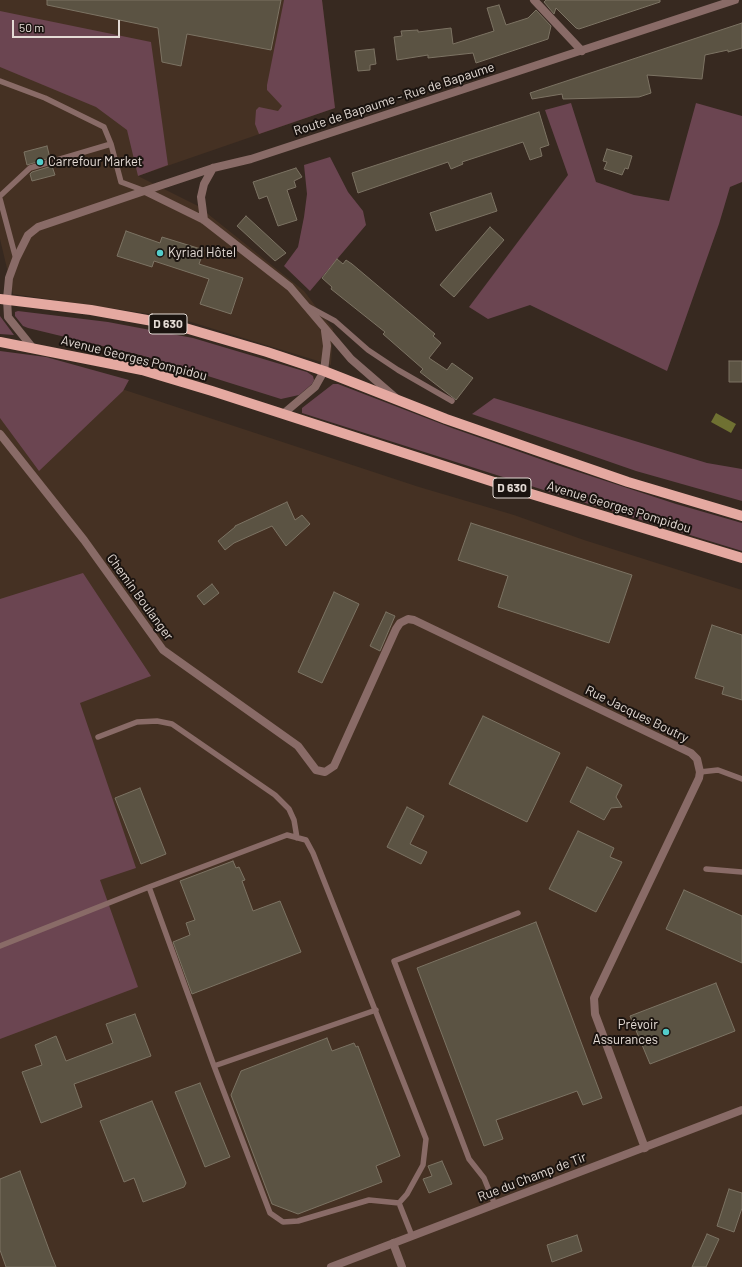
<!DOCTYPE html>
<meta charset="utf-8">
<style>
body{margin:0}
#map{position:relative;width:742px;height:1267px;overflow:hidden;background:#372920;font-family:Barlow,sans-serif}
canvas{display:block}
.scale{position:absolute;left:12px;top:20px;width:108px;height:18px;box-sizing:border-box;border:2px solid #e4dbd5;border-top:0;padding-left:5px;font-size:12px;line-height:14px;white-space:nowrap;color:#e4dbd5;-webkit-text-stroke:3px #1a130f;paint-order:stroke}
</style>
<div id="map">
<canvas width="742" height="1267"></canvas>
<div class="scale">50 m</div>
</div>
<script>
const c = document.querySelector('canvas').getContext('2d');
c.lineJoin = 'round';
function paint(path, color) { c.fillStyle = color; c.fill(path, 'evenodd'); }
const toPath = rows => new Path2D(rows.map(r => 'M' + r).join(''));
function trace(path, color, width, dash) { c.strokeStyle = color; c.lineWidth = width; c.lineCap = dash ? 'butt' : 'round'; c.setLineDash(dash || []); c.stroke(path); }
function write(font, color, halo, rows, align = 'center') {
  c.font = font + ' Barlow,sans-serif'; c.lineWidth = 4; c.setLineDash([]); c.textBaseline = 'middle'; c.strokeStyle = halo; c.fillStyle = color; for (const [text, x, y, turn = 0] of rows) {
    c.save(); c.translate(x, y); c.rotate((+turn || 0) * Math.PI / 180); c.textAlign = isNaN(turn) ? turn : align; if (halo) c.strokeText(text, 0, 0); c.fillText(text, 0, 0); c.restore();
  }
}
const built = toPath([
 [0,0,322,0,335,108,138,176,198,206,304,291,333,329,331,365,178,318,13,294,0,239],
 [0,358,49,365,419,487,514,515,584,540,742,590,742,1267,0,1267]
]);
const green = toPath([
 [284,0,322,0,335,108,259,134,255,124,256,110,259,107,278,111,282,106,267,90,267,85],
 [0,11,151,42,168,165,138,176,127,130,96,107,0,67],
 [571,103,596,182,634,195,669,201,696,103,742,116,742,182,730,187,719,224,667,371,530,305,488,319,469,307,568,175,545,110],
 [330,157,348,192,363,211,366,225,310,291,284,266,298,247,304,217,307,194,304,165],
 [18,311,108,322,193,338,307,372,313,376,314,380,312,384,299,395,281,399,144,356,28,328,23,326,15,316,15,312],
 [0,316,14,335,0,334],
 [0,351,46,357,129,380,123,391,39,471,0,418],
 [333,384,338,384,452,428,557,465,676,504,742,523,742,551,553,493,302,413,302,408],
 [494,398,707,463,742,469,742,501,636,471,472,414],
 [83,573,151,676,80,703,136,868,100,880,138,987,0,1039,0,599]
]);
const water = toPath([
 [716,413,736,424,731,433,711,422]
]);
const building = toPath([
 [47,0,281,0,271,50,187,34,181,66,162,62,158,28,47,5,47,0],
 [546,0,660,0,660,2,579,29,576,28,556,8,554,14,544,2,546,0],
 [499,5,506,25,528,18,536,10,551,26,548,39,476,63,473,53,428,58,428,55,397,60,394,37,402,36,401,31,418,30,418,32,451,28,453,44,494,31,487,8,499,5],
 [742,23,742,48,728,52,728,50,705,55,702,79,647,75,651,93,639,97,563,99,562,94,532,99,530,93,742,23],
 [374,49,376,64,370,65,370,70,358,71,355,51,374,49],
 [539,112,549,145,540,148,542,156,530,160,523,142,462,162,463,164,451,169,448,162,358,193,352,173,539,112],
 [47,146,50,158,27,165,24,152,47,146],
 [607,149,632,156,628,169,625,168,622,175,604,169,607,162,603,161,607,149],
 [52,166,55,175,32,181,30,174,32,172,52,166],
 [296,168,302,177,294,181,296,187,287,190,297,220,278,226,267,196,259,199,253,182,296,168],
 [491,193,497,211,436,231,430,213,491,193],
 [246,216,272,240,286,253,275,261,237,226,246,216],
 [490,227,504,240,454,297,440,285,490,227],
 [126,231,160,243,162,237,204,250,199,264,243,278,231,314,200,304,209,279,154,261,152,267,117,256,126,231],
 [337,259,343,264,346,260,352,264,435,334,433,336,441,343,429,358,447,370,452,363,473,378,456,400,420,372,423,369,383,334,385,332,331,289,332,287,322,278,337,259],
 [729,361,742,361,742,382,729,382,729,361],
 [287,502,295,520,302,515,310,524,286,546,272,526,234,543,225,550,218,541,235,527,235,526,287,502],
 [471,523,632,575,609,643,498,607,508,576,458,560,471,523],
 [212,584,219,593,204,605,197,596,212,584],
 [334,592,359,604,322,683,298,672,334,592],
 [386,612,395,616,380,651,370,646,386,612],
 [712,625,742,635,742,700,722,694,724,687,695,678,712,625],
 [483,716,560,753,527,822,449,784,483,716],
 [587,767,622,785,616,797,622,807,611,808,604,820,570,802,587,767],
 [140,788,166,854,141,864,115,798,140,788],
 [407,807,424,816,410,844,427,852,421,864,387,847,407,807],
 [578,831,614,848,610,857,622,862,596,912,549,889,578,831],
 [233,861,236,868,239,867,245,880,242,881,253,911,280,901,301,952,192,994,173,942,190,935,186,923,195,920,180,881,233,861],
 [684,890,742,916,742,963,666,929,684,890],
 [536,922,602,1098,583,1105,577,1091,496,1120,503,1139,484,1146,417,968,536,922],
 [716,983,735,1031,650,1064,630,1016,716,983],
 [135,1014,151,1056,74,1084,82,1107,41,1123,22,1072,42,1065,35,1045,56,1036,66,1061,113,1043,106,1024,135,1014],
 [327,1038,332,1051,354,1043,356,1047,358,1046,400,1156,376,1166,382,1182,298,1214,272,1204,231,1095,241,1071,327,1038],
 [200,1083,230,1157,205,1167,175,1092,200,1083],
 [152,1101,186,1183,184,1187,143,1202,134,1178,124,1182,100,1121,152,1101],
 [442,1161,452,1184,429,1193,423,1179,432,1176,428,1166,442,1161],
 [20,1171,51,1255,56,1267,6,1267,0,1250,0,1179,20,1171],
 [729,1189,742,1193,742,1208,734,1232,717,1226,729,1189],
 [707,1234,719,1239,706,1267,692,1267,707,1234],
 [577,1235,582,1251,552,1262,547,1245,577,1235]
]);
const lane = toPath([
 [0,81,45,98,104,127,111,144,121,182,145,191],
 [0,196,30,168,111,144],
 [0,199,16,259],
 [309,307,335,321,368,350,398,370,452,401],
 [98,737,137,722,157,721,172,724,275,795,289,809,294,820,297,838],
 [700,772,718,770,742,779],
 [287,835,306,840,313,853,426,1139,423,1165,407,1194,399,1203,369,1200,298,1221,283,1222,270,1213,214,1066,149,887,287,835],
 [706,869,742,872],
 [0,946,149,887],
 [214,1066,376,1010],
 [399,1203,412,1236],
 [495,1205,484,1178,469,1159,394,961,518,913]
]);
const street = toPath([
 [534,0,582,51],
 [145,191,204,220,290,287,351,359,396,398],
 [204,220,201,197,204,184,213,168],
 [32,347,8,317,7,299,9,278,16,259,28,235,38,227,159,186,213,168,251,159,735,0],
 [283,414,315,387,324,371,327,346,325,331],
 [0,434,84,540,163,650,298,746,316,770,325,772,334,766,396,629,400,623,408,619,414,620,691,753,697,759,700,772,699,778,594,998,595,1014,645,1148],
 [393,1243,402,1267],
 [331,1267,742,1110]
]);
const primary = toPath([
 [0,299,91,310,175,325,267,352,324,371,446,419,538,451,628,482,742,516],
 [0,342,142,370,212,391,528,493,742,558]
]);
const markers = [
 [40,162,4,"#53cdcb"],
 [160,253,4,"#53cdcb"],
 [666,1032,4,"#53cdcb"]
];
const shields = [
 [168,324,38],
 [512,488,38]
];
const shieldNames = [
 ["D 630",168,324],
 ["D 630",512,488]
];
const streetNames = [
 ["Route de Bapaume - Rue de Bapaume",394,99,-18],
 ["Avenue Georges Pompidou",134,358,14],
 ["Avenue Georges Pompidou",619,507,17],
 ["Chemin Boulanger",140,597,54],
 ["Rue Jacques Boutry",637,714,26],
 ["Rue du Champ de Tir",532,1177,-21]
];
const poiNames = [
 ["Carrefour Market",48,162],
 ["Kyriad Hôtel",168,253],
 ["Prévoir",658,1025,"right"],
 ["Assurances",658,1040,"right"]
];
paint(built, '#453123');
paint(green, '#6b4551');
paint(water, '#6f7132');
paint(building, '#5b5343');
trace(building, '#7c7363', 1);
trace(lane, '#896b67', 5.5);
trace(street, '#896b67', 8);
trace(primary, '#e5a9a1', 10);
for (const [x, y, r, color] of markers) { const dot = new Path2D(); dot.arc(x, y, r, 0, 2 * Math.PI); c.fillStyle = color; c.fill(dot); trace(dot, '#1a130f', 1.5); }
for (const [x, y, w] of shields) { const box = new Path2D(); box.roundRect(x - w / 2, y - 10, w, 20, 3); c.fillStyle = '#1a130f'; c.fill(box); trace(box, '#e4dbd5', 1); }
write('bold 12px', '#e4dbd5', null, shieldNames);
write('13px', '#e4dbd5', '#1a130f', streetNames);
write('13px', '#e4dbd5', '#1a130f', poiNames, 'left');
</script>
